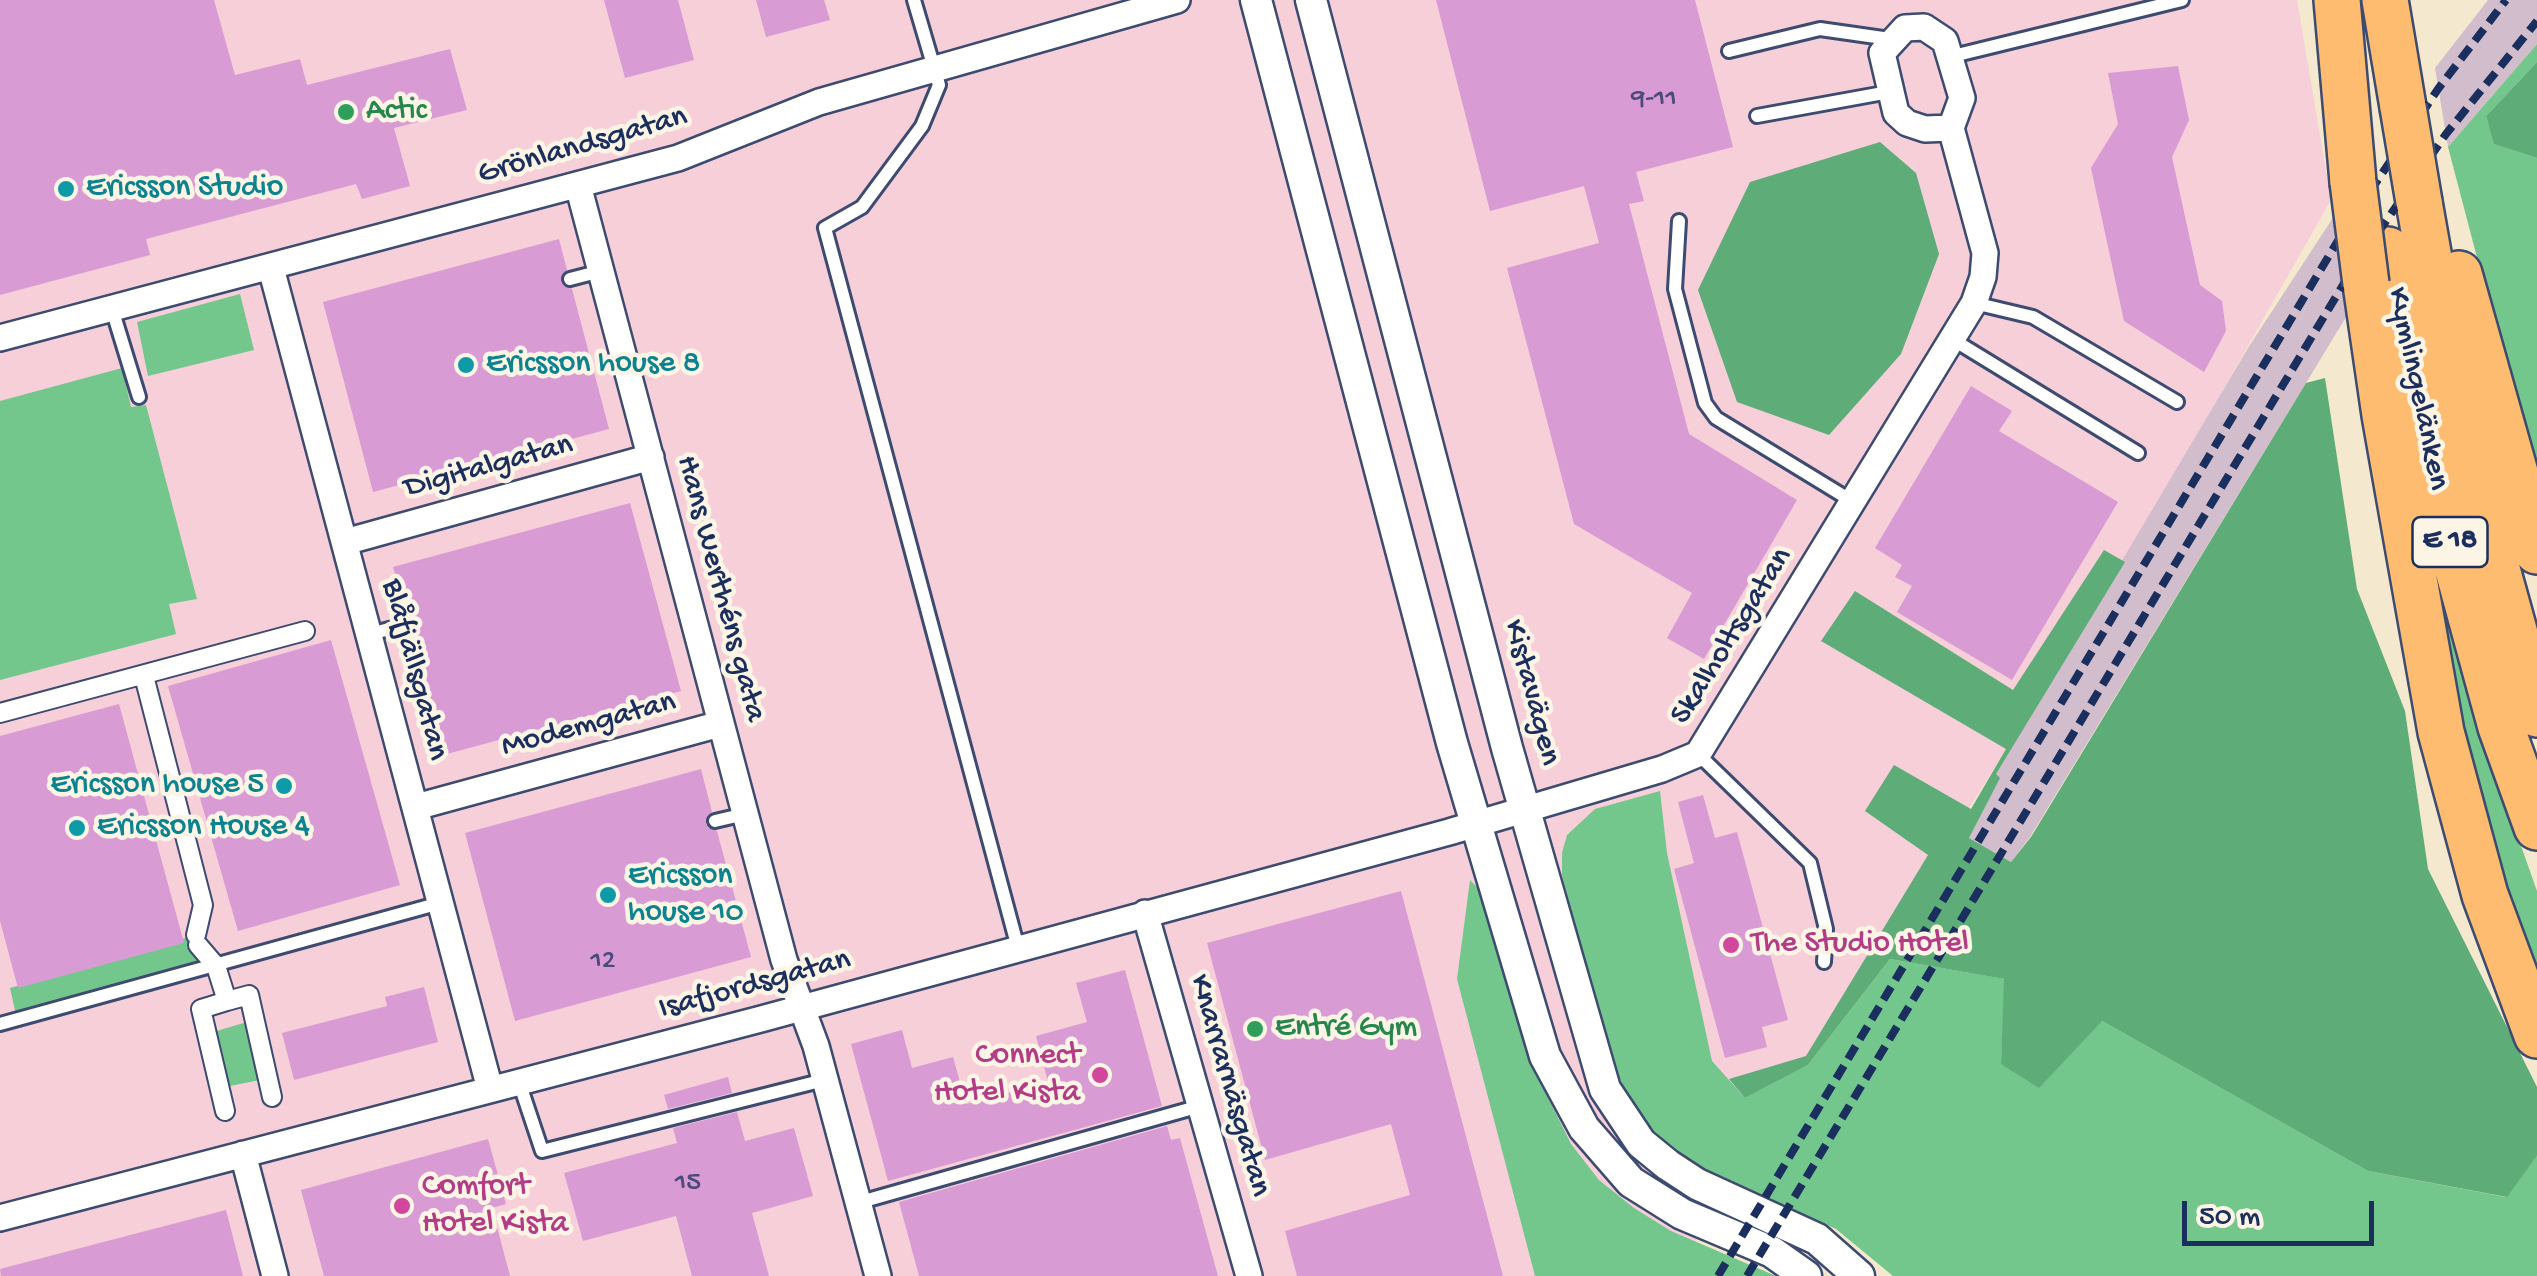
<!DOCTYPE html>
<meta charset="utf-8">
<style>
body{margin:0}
#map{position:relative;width:2537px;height:1276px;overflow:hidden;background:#f4e9ce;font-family:"Gochi Hand",sans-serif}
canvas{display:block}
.scale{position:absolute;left:2182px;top:1201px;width:192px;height:45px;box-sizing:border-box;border:5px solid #1b2f5e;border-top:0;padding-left:12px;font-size:30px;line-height:35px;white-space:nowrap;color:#1b2f5e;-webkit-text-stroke:8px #fcf5e5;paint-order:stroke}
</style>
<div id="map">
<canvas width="2537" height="1276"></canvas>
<div class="scale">50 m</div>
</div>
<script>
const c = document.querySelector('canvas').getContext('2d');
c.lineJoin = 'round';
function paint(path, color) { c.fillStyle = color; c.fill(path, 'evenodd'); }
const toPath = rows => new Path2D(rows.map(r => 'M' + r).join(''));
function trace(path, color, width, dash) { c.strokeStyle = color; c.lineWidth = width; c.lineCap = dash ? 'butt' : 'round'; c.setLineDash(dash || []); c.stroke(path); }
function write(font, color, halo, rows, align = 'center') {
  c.font = font + ' "Gochi Hand",sans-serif'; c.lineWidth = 9; c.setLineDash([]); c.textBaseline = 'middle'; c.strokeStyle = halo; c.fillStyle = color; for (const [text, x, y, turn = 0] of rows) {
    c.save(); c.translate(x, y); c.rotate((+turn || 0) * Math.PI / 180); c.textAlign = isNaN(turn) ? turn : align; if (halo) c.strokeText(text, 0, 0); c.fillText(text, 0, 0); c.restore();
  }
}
const built = toPath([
 [0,0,2297,0,2331,200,2125,562,1673,1276,0,1276]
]);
const industrial = toPath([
 [2488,0,2537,0,2537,44,2448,147,2435,68],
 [2338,210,2354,304,2030,837,2011,862,1969,838,1999,778,1995,775,2248,348]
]);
const green = toPath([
 [2537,44,2537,62,2486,116,2495,144,2537,158,2537,486,2448,147],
 [240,294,254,350,148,376,137,322],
 [122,368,131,407,146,405,197,599,169,604,176,634,0,680,0,401],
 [2411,455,2498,781,2537,891,2537,998,2455,729],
 [1660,791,1667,853,1712,1061,1745,1098,1808,1065,1890,959,2005,979,2001,1064,2102,1021,2368,1171,2506,1197,2537,1156,2537,1276,1893,1276,1836,1229,1705,1169,1668,1145,1638,1116,1625,1091,1608,1049,1562,875,1562,853,1567,835,1595,809],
 [1470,880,1483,893,1526,1053,1571,1144,1599,1180,1634,1208,1671,1231,1776,1276,1535,1276,1457,979],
 [196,935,216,966,17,1019,10,988],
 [247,1022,260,1080,225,1087,210,1033]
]);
const forest = toPath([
 [2537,62,2537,158,2494,144,2486,116],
 [1880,142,1916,173,1939,254,1901,354,1829,435,1737,402,1698,290,1750,182],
 [2325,378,2357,589,2405,711,2428,869,2537,1087,2537,1156,2507,1197,2368,1171,2102,1021,2039,1088,2001,1064,2004,979,1890,959,1808,1065,1745,1098,1729,1079,1806,1056,1928,855,1865,811,1894,765,1971,809,2006,749,1821,641,1855,591,2013,690,2104,550,2125,562,1996,774,2000,778,1969,838,2011,862,2031,837,2306,383]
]);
const building = toPath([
 [0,0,214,0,235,75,300,59,307,85,450,49,467,110,394,128,410,186,362,199,356,184,146,239,150,255,0,295],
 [604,0,678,0,694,60,625,78],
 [756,0,824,0,830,20,766,37],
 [1436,0,1695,0,1733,147,1636,172,1644,201,1629,204,1689,434,1797,500,1704,659,1667,638,1692,593,1574,524,1507,268,1599,243,1584,186,1490,211],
 [2178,66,2189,120,2172,157,2200,285,2222,301,2226,331,2204,372,2124,321,2091,168,2118,124,2108,73],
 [559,239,567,270,561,282,572,289,609,429,373,492,323,302],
 [1971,386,2012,411,1999,431,2118,502,2012,680,1897,612,1912,586,1895,577,1902,565,1875,548],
 [630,503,681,691,443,755,411,634,417,621,406,614,393,567],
 [331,640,400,885,238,931,168,686],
 [119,704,184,943,18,988,0,921,0,736],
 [701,769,712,812,706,824,717,831,751,957,515,1021,465,833],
 [1703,795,1715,838,1737,832,1788,1020,1762,1027,1767,1047,1725,1058,1674,869,1694,863,1678,802],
 [1401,891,1503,1276,1297,1276,1285,1231,1410,1195,1391,1124,1265,1160,1207,943],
 [1125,970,1162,1106,888,1181,851,1044,902,1030,912,1068,953,1057,966,1104,1048,1082,1036,1036,1087,1022,1076,983],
 [424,987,438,1042,294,1080,282,1033,387,1006,385,997],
 [728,1077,732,1093,668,1109,664,1095],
 [737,1112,745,1141,794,1128,813,1196,752,1213,769,1276,692,1276,676,1216,583,1241,564,1173,677,1143,673,1128],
 [1167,1126,1171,1140,1180,1138,1218,1276,919,1276,899,1202],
 [488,1139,506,1204,492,1208,510,1276,324,1276,301,1190],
 [226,1210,243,1276,1,1276,0,1269]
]);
const service = toPath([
 [914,0,939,85,922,126,862,207,825,228,1018,948],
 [1729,51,1820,29,1890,39],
 [1949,57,2182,0],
 [1757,116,1889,92],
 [1679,221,1675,289,1705,403,1716,418,1855,503],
 [570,279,601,271],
 [1974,303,2033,317,2177,402],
 [112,309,139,397],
 [1952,339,2138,453],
 [370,634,408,624],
 [1698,754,1810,863,1826,929,1824,962],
 [715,821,745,814],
 [0,1024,440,903],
 [519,1082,542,1151,824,1080],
 [857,1203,1200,1106]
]);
const pedestrian = toPath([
 [144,676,203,905,196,935],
 [0,713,305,631],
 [198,945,216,966,227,1001,201,1009,225,1111],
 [227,1001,249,995,272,1097]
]);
const minor = toPath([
 [578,185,784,960,816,1046,878,1276],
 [271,268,490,1089],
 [0,338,678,158,819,102,1177,0],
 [345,542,651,457],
 [416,807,720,724],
 [1145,913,1249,1276],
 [243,1154,275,1276],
 [0,1218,761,1019,1449,832,1662,769,1698,754,1974,303,1983,277,1985,253,1951,128,1962,98,1945,41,1924,27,1905,28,1882,53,1896,113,1907,123,1925,129,1951,128]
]);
const tertiary = toPath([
 [1256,0,1452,743,1545,1056,1584,1128,1631,1182,1682,1214,1772,1252,1806,1276],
 [1311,0,1507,748,1605,1089,1641,1143,1668,1165,1697,1184,1817,1239,1859,1276]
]);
const motorway = toPath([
 [2337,0,2353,182],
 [2385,0,2403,107],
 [2419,202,2450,378,2476,493,2537,714],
 [2388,250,2439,500,2501,727,2537,827],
 [2459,274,2537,551],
 [2366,284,2385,415,2441,732,2485,895,2537,1035]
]);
const rail = toPath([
 [1718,1276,2342,234,2438,89,2506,0],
 [1747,1276,2349,275,2446,134,2537,21]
]);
const motorwayBridge = toPath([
 [2403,107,2419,202],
 [2353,182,2366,284]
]);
const markers = [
 [346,112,10,"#2e9e5b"],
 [66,189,10,"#0f9aa8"],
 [466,365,10,"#0f9aa8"],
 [284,786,10,"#0f9aa8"],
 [77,828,10,"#0f9aa8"],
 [608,895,10,"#0f9aa8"],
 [1731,945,10,"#d1479c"],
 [1255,1029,10,"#2e9e5b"],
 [1100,1075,10,"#d1479c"],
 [402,1206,10,"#d1479c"]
];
const numberNames = [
 ["9-11",1654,101],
 ["12",603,963],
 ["15",688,1185]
];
const shields = [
 [2450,542,75]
];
const shieldNames = [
 ["E 18",2450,542]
];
const leisureNames = [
 ["Actic",366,112],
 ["Entré Gym",1275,1029]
];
const streetNames = [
 ["Grönlandsgatan",583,147,-16],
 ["Kymlingelänken",2416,389,78],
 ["Digitalgatan",489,468,-15],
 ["Hans Werthéns gata",719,589,75],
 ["Skalholtsgatan",1733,637,-58],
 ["Blåfjällsgatan",413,670,75],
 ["Kistavägen",1530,693,75],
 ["Modemgatan",589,726,-15],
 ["Isafjordsgatan",755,986,-15],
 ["Knarrarnäsgatan",1228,1086,74]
];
const cultureNames = [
 ["Ericsson Studio",86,189],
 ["Ericsson house 8",486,365],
 ["Ericsson house 5",264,786,"right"],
 ["Ericsson House 4",97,828],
 ["Ericsson",628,877],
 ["house 10",628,914]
];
const hotelNames = [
 ["The Studio Hotel",1751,945],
 ["Connect",1080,1057,"right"],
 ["Hotel Kista",1080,1094,"right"],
 ["Comfort",422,1188],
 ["Hotel Kista",422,1225]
];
paint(built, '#f6cfd9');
paint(industrial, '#d1bdcb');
paint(green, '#73c78c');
paint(forest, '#5eac78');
paint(building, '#d99bd3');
trace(service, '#3c4b6f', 18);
trace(pedestrian, '#3c4b6f', 22);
trace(minor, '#3c4b6f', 30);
trace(tertiary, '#3c4b6f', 35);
trace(motorway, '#3c4b6f', 50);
trace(service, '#fff', 12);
trace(pedestrian, '#fff', 18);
trace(minor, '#fff', 25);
trace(tertiary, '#fff', 30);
trace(motorway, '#febc70', 45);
trace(rail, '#1b2f5e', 8, [15, 8]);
trace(motorwayBridge, '#3c4b6f', 50, []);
trace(motorwayBridge, '#febc70', 45);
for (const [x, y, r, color] of markers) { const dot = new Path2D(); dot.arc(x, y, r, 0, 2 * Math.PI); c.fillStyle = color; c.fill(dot); trace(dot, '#fcf5e5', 4); }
write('28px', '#4a4a7b', null, numberNames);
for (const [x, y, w] of shields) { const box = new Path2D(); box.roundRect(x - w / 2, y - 25, w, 50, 8); c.fillStyle = '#fcf5e5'; c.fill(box); trace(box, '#1b2f5e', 2.5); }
write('bold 30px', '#1b2f5e', null, shieldNames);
write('32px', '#27864d', '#fcf5e5', leisureNames, 'left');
write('32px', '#1b2f5e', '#fcf5e5', streetNames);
write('32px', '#0d838f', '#fcf5e5', cultureNames, 'left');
write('32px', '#b23c85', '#fcf5e5', hotelNames, 'left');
</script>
